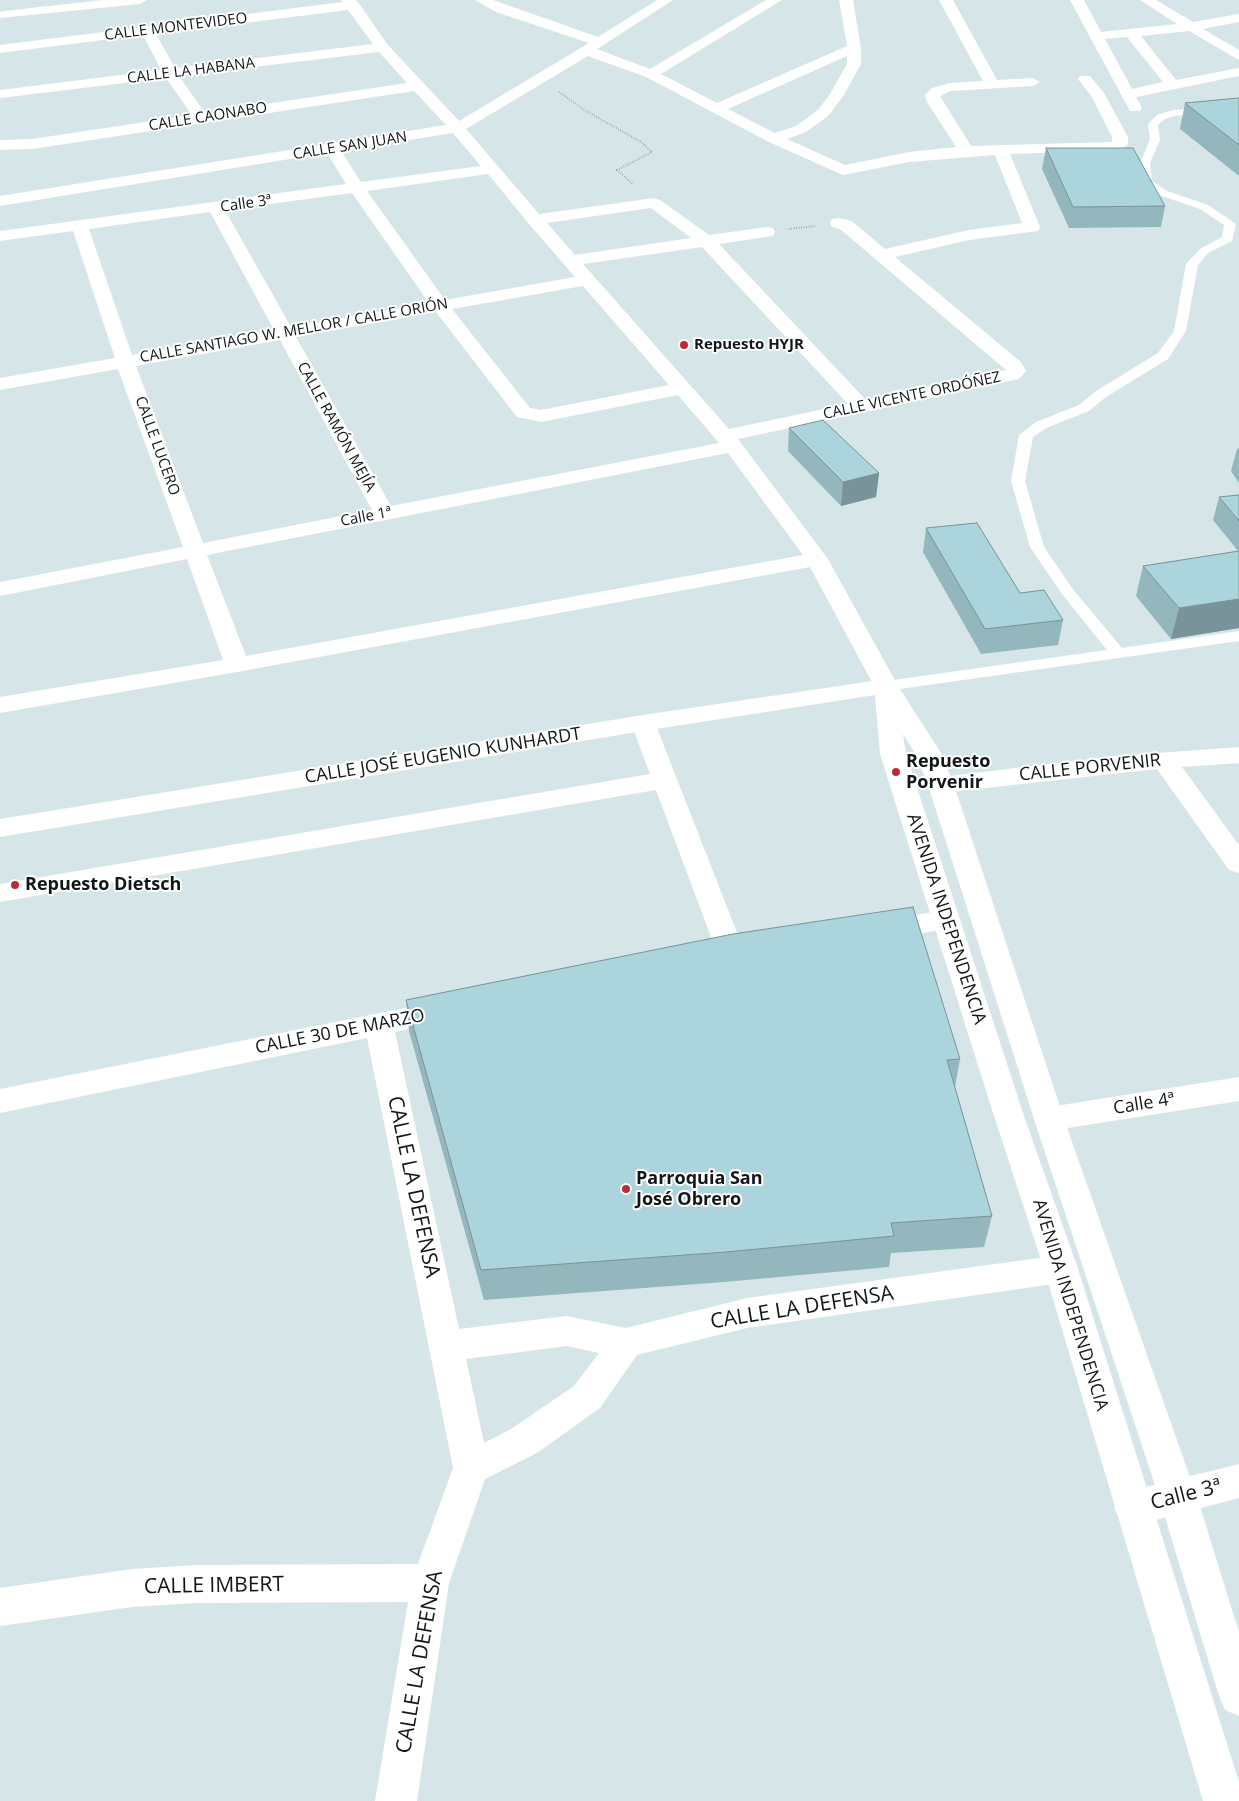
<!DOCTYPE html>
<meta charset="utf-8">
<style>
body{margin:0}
canvas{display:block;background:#d6e5e8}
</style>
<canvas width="1239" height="1801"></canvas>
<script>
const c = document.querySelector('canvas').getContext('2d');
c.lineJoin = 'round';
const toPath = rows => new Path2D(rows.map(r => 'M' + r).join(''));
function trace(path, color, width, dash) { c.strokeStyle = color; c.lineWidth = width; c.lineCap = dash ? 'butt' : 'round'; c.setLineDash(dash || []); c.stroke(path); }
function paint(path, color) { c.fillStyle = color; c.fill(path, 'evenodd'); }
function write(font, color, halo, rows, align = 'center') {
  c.font = font + ' "Open Sans",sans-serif'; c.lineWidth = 4; c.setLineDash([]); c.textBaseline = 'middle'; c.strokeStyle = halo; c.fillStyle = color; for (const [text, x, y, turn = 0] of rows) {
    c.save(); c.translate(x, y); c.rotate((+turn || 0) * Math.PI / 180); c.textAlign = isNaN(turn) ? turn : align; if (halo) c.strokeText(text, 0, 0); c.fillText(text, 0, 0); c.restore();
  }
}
const path = toPath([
 [559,92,586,111,641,142,652,152,617,170,633,184],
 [789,229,815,226]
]);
const service = toPath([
 [1239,104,1239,110,1174,116,1165,119,1158,125,1160,140,1150,163,1152,181,1167,191,1208,205,1236,224,1232,241,1208,253,1198,265,1186,331,1168,359,1106,397,1089,411,1046,428,1033,437,1025,481,1044,547,1072,588,1122,648,1239,631,1239,641,886,691,880,690,878,686,880,682,886,681,1107,650,1062,594,1030,547,1011,481,1019,435,1036,422,1079,405,1096,391,1158,353,1174,331,1186,264,1200,249,1222,237,1224,225,1200,209,1159,195,1143,184,1140,163,1150,140,1148,124,1157,115,1173,110,1239,104]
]);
const minor = toPath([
 [104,0,147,0,140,4,0,18,0,12,4,11,104,0],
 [341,0,355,0,358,2,387,44,459,121,589,43,496,12,475,0,493,0,598,37,657,0,673,0,597,49,650,69,766,0,782,0,661,74,717,103,847,46,839,0,853,0,861,48,861,64,844,95,828,116,806,132,787,139,845,165,909,152,956,147,927,102,925,95,932,88,950,83,983,81,939,0,953,0,997,80,1033,78,1040,82,1033,86,951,91,940,96,971,146,1112,142,1112,137,1092,97,1078,79,1080,76,1090,76,1104,93,1128,137,1128,144,1121,150,1010,154,1040,227,1038,231,969,240,895,257,1021,362,1026,371,1019,379,738,439,828,559,898,686,895,691,886,693,877,691,874,686,810,567,237,672,0,713,0,697,223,660,187,559,0,596,0,582,183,547,118,369,0,390,0,378,115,358,73,231,0,241,0,231,346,184,327,153,0,206,0,196,446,125,414,91,32,149,0,150,0,140,32,139,192,115,166,78,0,98,0,90,161,70,143,35,0,53,0,45,343,2,341,0],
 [348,10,373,44,175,68,156,34,348,10],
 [379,52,407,83,205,113,179,76,379,52],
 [588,56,646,77,769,142,843,175,909,162,995,155,1022,223,969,230,885,249,852,221,838,218,832,219,830,223,832,227,840,229,1006,370,866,400,719,244,773,236,775,232,773,228,767,227,709,235,660,200,654,198,539,214,466,129,588,56],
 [847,56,847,64,830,94,818,110,796,126,775,133,728,109,847,56],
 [453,133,481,166,361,182,341,151,453,133],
 [488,174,529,224,575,277,445,300,367,191,488,174],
 [352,193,429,303,291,327,225,210,352,193],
 [651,208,691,238,575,255,547,223,651,208],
 [210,212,274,330,132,355,89,229,210,212],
 [702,247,848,404,729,429,583,264,702,247],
 [583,286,669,385,541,410,530,408,452,309,583,286],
 [436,312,517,417,541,422,678,395,719,443,391,506,296,337,436,312],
 [280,340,372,510,203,543,136,366,280,340],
 [728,453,803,555,246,656,207,555,728,453],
 [1070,0,1084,0,1101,32,1177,24,1140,0,1156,0,1193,22,1239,14,1239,22,1203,29,1239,50,1239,60,1189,31,1141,36,1176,80,1239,68,1239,76,1136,97,1142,108,1140,111,1130,111,1070,0],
 [1127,37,1163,82,1132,89,1105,39,1127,37],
 [643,715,652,718,655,723,745,953,741,960,731,963,721,960,717,953,656,790,0,902,0,884,650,774,631,723,634,718,643,715],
 [1239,747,1239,763,1182,767,1239,845,1239,873,1229,870,1157,769,941,793,932,791,928,785,932,779,941,777,1116,756,1239,747],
 [946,910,956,913,960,920,956,927,883,940,873,937,869,930,873,923,883,920,946,910],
 [445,1000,455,1003,460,1011,455,1019,395,1032,459,1329,567,1316,626,1328,747,1298,1061,1255,1073,1259,1078,1269,1073,1279,1061,1283,747,1328,637,1355,600,1408,537,1453,485,1479,449,1583,417,1801,375,1801,408,1602,196,1603,132,1607,0,1626,0,1588,132,1569,196,1565,418,1564,453,1468,367,1038,0,1113,0,1089,445,1000],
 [567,1346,599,1353,574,1386,511,1429,484,1443,466,1359,567,1346],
 [1239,1077,1239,1101,1049,1131,1038,1128,1034,1119,1038,1110,1049,1107,1239,1077],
 [1239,1464,1239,1498,1133,1526,1120,1520,1114,1508,1120,1496,1133,1490,1239,1464]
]);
const tertiary = toPath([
 [886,679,895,681,898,686,941,753,954,785,1064,1119,1197,1497,1239,1632,1239,1716,1225,1710,1219,1696,1159,1497,1034,1119,928,785,915,753,903,734,906,754,1024,1116,1078,1269,1239,1782,1239,1801,1203,1801,1044,1269,994,1116,880,754,875,695,643,731,0,837,0,819,643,715,886,679]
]);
const wall = toPath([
 [1239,98,1239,176,1180,129,1185,103],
 [1046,148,1165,206,1161,227,1069,228,1042,169],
 [789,428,879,473,876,497,841,506,788,451],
 [1239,448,1239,483,1231,471,1237,449],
 [1239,495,1239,628,1171,639,1136,596,1143,566,1238,551,1213,520,1219,497],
 [926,528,1020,593,1063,620,1058,645,981,654,923,552],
 [406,1000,960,1059,955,1087,992,1216,984,1247,891,1253,889,1267,724,1282,484,1300,409,1031]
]);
const shadedWall = toPath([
 [879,473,876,497,841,506,843,482],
 [1239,599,1239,628,1171,639,1179,608]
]);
const building = toPath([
 [1239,98,1239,145,1185,103,1239,98],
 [1046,148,1133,148,1165,206,1073,207,1046,148],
 [823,420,879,473,843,482,789,428,823,420],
 [1239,495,1239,521,1219,497,1239,495],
 [977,523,1020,593,1044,590,1063,620,985,629,926,528,977,523],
 [1239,551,1239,599,1179,608,1143,566,1239,551],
 [913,907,960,1059,947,1060,992,1216,891,1223,894,1236,726,1252,481,1270,406,1000,733,934,913,907]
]);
const markers = [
 [684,345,5,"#bc2b38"],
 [896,772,5,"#bc2b38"],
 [15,885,5,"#bc2b38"],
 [626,1189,5,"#bc2b38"]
];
const farStreetnames = [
 ["CALLE MONTEVIDEO",176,27,-7],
 ["CALLE LA HABANA",191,71,-7],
 ["CALLE CAONABO",208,117,-9],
 ["CALLE SAN JUAN",350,146,-9],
 ["Calle 3ª",246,204,-8],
 ["CALLE SANTIAGO W. MELLOR / CALLE ORIÓN",294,331,-10],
 ["CALLE VICENTE ORDÓÑEZ",912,396,-12],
 ["CALLE RAMÓN MEJÍA",336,427,61],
 ["CALLE LUCERO",157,446,70],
 ["Calle 1ª",366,517,-11]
];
const farPoinames = [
 ["Repuesto HYJR",694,345]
];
const streetNames = [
 ["CALLE JOSÉ EUGENIO KUNHARDT",443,756,-9],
 ["CALLE PORVENIR",1090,768,-6],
 ["AVENIDA INDEPENDENCIA",946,919,72],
 ["CALLE 30 DE MARZO",340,1032,-11],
 ["Calle 4ª",1144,1104,-9],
 ["AVENIDA INDEPENDENCIA",1070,1305,73]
];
const poiNames = [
 ["Repuesto",906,762],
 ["Porvenir",906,783],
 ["Repuesto Dietsch",25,885],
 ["Parroquia San",636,1179],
 ["José Obrero",636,1200]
];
const nearStreetnames = [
 ["CALLE LA DEFENSA",413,1187,78],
 ["CALLE LA DEFENSA",802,1308,-9],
 ["Calle 3ª",1186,1495,-14],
 ["CALLE IMBERT",214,1586,-1],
 ["CALLE LA DEFENSA",420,1662,-80]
];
trace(path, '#757f81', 2, [0.5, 2]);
paint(service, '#fff');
paint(minor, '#fff');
paint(tertiary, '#fff');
paint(wall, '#94b6bd');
paint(shadedWall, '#78949a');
paint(building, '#acd4dc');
trace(building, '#78949a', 1);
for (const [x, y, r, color] of markers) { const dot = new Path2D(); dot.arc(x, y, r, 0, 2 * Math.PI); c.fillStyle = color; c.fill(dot); trace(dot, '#fff', 2); }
write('15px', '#111617', '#fff', farStreetnames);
write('bold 15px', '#111617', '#fff', farPoinames, 'left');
write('18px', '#111617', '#fff', streetNames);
write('bold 18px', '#111617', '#fff', poiNames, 'left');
write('21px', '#111617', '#fff', nearStreetnames);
</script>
